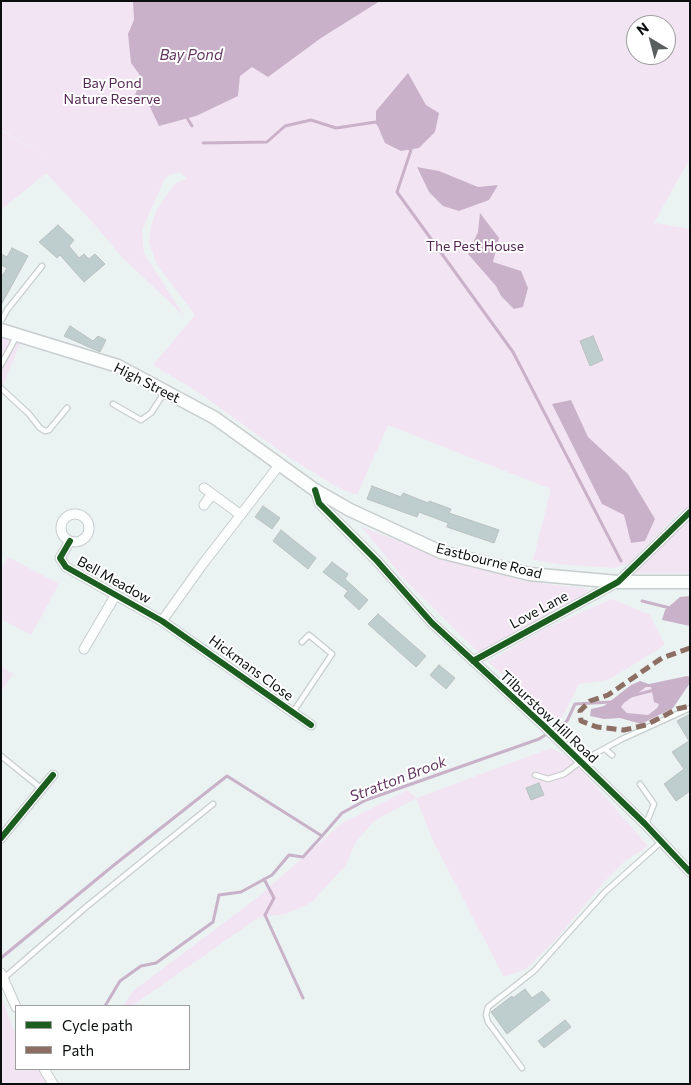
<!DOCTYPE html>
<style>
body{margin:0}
#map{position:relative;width:691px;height:1085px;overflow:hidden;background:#ebf2f2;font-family:Commissioner,sans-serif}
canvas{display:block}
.frame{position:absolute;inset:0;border:2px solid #0a0e0e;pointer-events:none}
.legend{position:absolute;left:15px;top:1005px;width:175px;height:65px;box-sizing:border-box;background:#fff;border:1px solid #9d9f9f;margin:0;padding:6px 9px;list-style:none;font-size:15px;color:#0a0e0e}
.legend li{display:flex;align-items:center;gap:10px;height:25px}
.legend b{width:25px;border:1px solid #9d9f9f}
.north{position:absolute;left:626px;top:15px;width:50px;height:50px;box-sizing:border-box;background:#fff;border:1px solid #9d9f9f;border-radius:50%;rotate:323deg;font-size:14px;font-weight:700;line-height:20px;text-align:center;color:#0a0e0e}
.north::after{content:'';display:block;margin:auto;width:18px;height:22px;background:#595e5e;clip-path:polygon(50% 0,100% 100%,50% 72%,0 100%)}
</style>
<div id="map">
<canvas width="691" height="1085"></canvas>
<div class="frame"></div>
<ul class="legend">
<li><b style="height:6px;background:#1b5e20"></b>Cycle path</li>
<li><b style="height:6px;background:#8d6e63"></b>Path</li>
</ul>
<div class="north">N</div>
</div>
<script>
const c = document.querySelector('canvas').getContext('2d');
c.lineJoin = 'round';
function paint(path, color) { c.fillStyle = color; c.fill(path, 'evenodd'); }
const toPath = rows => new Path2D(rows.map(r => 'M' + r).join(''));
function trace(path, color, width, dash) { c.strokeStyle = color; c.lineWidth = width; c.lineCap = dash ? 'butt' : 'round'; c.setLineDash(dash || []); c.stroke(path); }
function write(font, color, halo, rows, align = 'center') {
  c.font = font + ' Commissioner,sans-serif'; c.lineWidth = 4; c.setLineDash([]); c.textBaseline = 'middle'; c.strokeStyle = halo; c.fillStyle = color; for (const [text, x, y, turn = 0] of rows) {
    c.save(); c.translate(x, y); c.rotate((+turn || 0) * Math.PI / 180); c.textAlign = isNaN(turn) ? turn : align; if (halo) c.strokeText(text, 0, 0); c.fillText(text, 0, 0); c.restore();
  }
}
const green = toPath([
 [1,1,690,1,690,158,654,223,690,229,690,573,635,573,687,505,628,564,613,568,559,564,533,560,551,489,388,425,357,495,339,488,287,456,195,390,153,365,195,315,157,265,149,242,151,226,157,209,175,183,187,179,181,172,169,175,164,180,142,230,144,253,184,316,121,256,95,225,46,173,1,210,1,131,52,159,1,130],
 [636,25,666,25,666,55,636,55],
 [1,336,20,343,1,390],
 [362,527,440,557,523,581,589,589,584,596,478,652,404,579],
 [8,557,59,584,31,635,1,619,1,569],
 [612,599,650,615,665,645,608,680,579,684,559,723,488,662,544,629],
 [1,666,13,674,1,692],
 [646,687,651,687,660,704,648,715,627,713,621,707,624,703],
 [551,748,572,759,648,846,625,861,604,882,559,936,526,969,504,977,433,841,416,798,374,821,356,842,345,866,312,902,286,914,259,917,132,1006,123,1006,133,991,258,897,341,824,407,790,417,798],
 [1,997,16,1036,16,1069,38,1069,48,1084,1,1084]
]);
const water = toPath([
 [133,1,380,1,321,38,268,77,252,67,240,76,238,96,196,116,159,126,148,103,135,95,142,78,131,63,128,34,134,20],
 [408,73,426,105,439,113,435,132,419,148,401,151,385,143,376,122,376,111],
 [417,167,439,171,478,187,498,185,489,200,459,211,443,206,429,192],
 [480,213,499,238,493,262,521,271,528,288,523,307,514,309,501,296,496,286,468,254,478,232],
 [571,400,588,437,628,474,655,519,645,541,631,543,624,515,602,504,552,404],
 [690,596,690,626,662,620,665,610,680,597],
 [687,676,690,677,690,683,673,708,641,724,620,718,604,719,590,716,591,709,604,706,631,685,640,681,649,684],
 [646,687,651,687,654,702,659,704,657,708,648,715,627,713,621,707,624,703]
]);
const stream = toPath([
 [188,116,187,118,192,126],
 [203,143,267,142,285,126,311,120,336,128,376,122,378,124],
 [408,148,411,150,397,192,513,352,621,561],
 [642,601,670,608],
 [631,696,654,690],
 [264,879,274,898,265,915,303,998],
 [1,958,114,865,227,776,322,836,342,813,366,800,539,739,567,721,575,704,611,702],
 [105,1006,120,981,141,966,156,963,213,922,219,895,241,892,272,875,289,855,303,857,322,836]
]);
const building = toPath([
 [58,225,74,240,69,246,79,258,84,254,89,259,95,254,105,264,84,282,60,255,57,258,39,242,58,225],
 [12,248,28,256,1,305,1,278,7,268,1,265,1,254,7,257,12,248],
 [70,326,93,341,98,336,106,340,100,352,64,336,70,326],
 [593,336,603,360,590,366,580,341,593,336],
 [372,486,401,497,403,493,428,503,429,501,451,509,449,513,499,530,494,543,447,527,448,523,419,512,417,517,367,499,372,486],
 [263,506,280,518,272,529,255,517,263,506],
 [281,530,316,558,308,569,273,541,281,530],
 [332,562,348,574,345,579,368,600,359,610,344,596,348,591,323,572,332,562],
 [378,614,426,656,416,667,368,624,378,614],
 [439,665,455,678,446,689,430,675,439,665],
 [690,714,690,791,676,801,664,784,684,769,672,752,689,741,677,721,690,714],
 [539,783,544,795,531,800,526,788,539,783],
 [525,989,532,998,542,991,550,1000,507,1034,491,1012,512,996,513,998,525,989],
 [565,1020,571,1027,544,1048,538,1041,565,1020]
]);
const lane = toPath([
 [1,321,7,310,42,266],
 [1,365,16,337],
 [1,388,29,414,40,428,45,431,49,430,67,408],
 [113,404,141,420,151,413,164,393],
 [293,712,332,654,309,635,302,642],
 [605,749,612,755],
 [1,756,42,789],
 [535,775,548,779,564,774,580,762,622,739,690,708],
 [640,784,654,804,646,824],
 [4,978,86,907,213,804],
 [522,1068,488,1022,486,1015,488,1007,534,971,605,892,661,842]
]);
const street = toPath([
 [204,488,241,515],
 [315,490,319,503,377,561,432,623,544,726,645,824,690,872],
 [204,505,212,494],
 '61 528a14 14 0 1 1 28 0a14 14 0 1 1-28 0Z',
 [70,541,60,558,66,567,162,621,311,725],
 [162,621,202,565,280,464],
 [84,649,115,596],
 [473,661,618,582,690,512],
 [1,838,53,775],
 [1,973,16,1007],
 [44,1069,53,1084]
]);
const secondary = toPath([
 [1,330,118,366,215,418,315,490,350,510,441,552,529,574,618,582,690,582]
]);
const quiet = toPath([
 [690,648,662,658,608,695,590,701,580,711,581,721,597,727,624,730,646,725,677,709,690,706]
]);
const cycleway = toPath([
 [315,490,319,503,377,561,432,623,544,726,645,824,690,872],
 [70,541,60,558,66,567,162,621,311,725],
 [473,661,618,582,690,512],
 [1,838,53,775]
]);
const parkNames = [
 ["Bay Pond",112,83],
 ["Nature Reserve",112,99],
 ["The Pest House",475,246]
];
const streetNames = [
 ["High Street",147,383,27],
 ["Eastbourne Road",489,561,14],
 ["Bell Meadow",114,580,29],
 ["Love Lane",539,610,-28],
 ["Hickmans Close",251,668,36],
 ["Tilburstow Hill Road",549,717,43]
];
const waterNames = [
 ["Bay Pond",191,55],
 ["Stratton Brook",398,779,-21]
];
paint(green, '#f3e4f4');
paint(water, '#c9b2c9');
trace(stream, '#c9b2c9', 3);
paint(building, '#becdce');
trace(building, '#bbc0c0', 1);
trace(lane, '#c8cdce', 7);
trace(street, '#c8cdce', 11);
trace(secondary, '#c8cdce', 15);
trace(lane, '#fcfdfd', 4.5);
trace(street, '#fcfdfd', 9);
trace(secondary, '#fcfdfd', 12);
trace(quiet, '#8d6e63', 5, [10, 5]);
trace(cycleway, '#1b5e20', 6);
write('14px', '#562954', '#fff', parkNames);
write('14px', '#0a0e0e', '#fff', streetNames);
write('italic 15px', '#633661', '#fff', waterNames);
</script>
